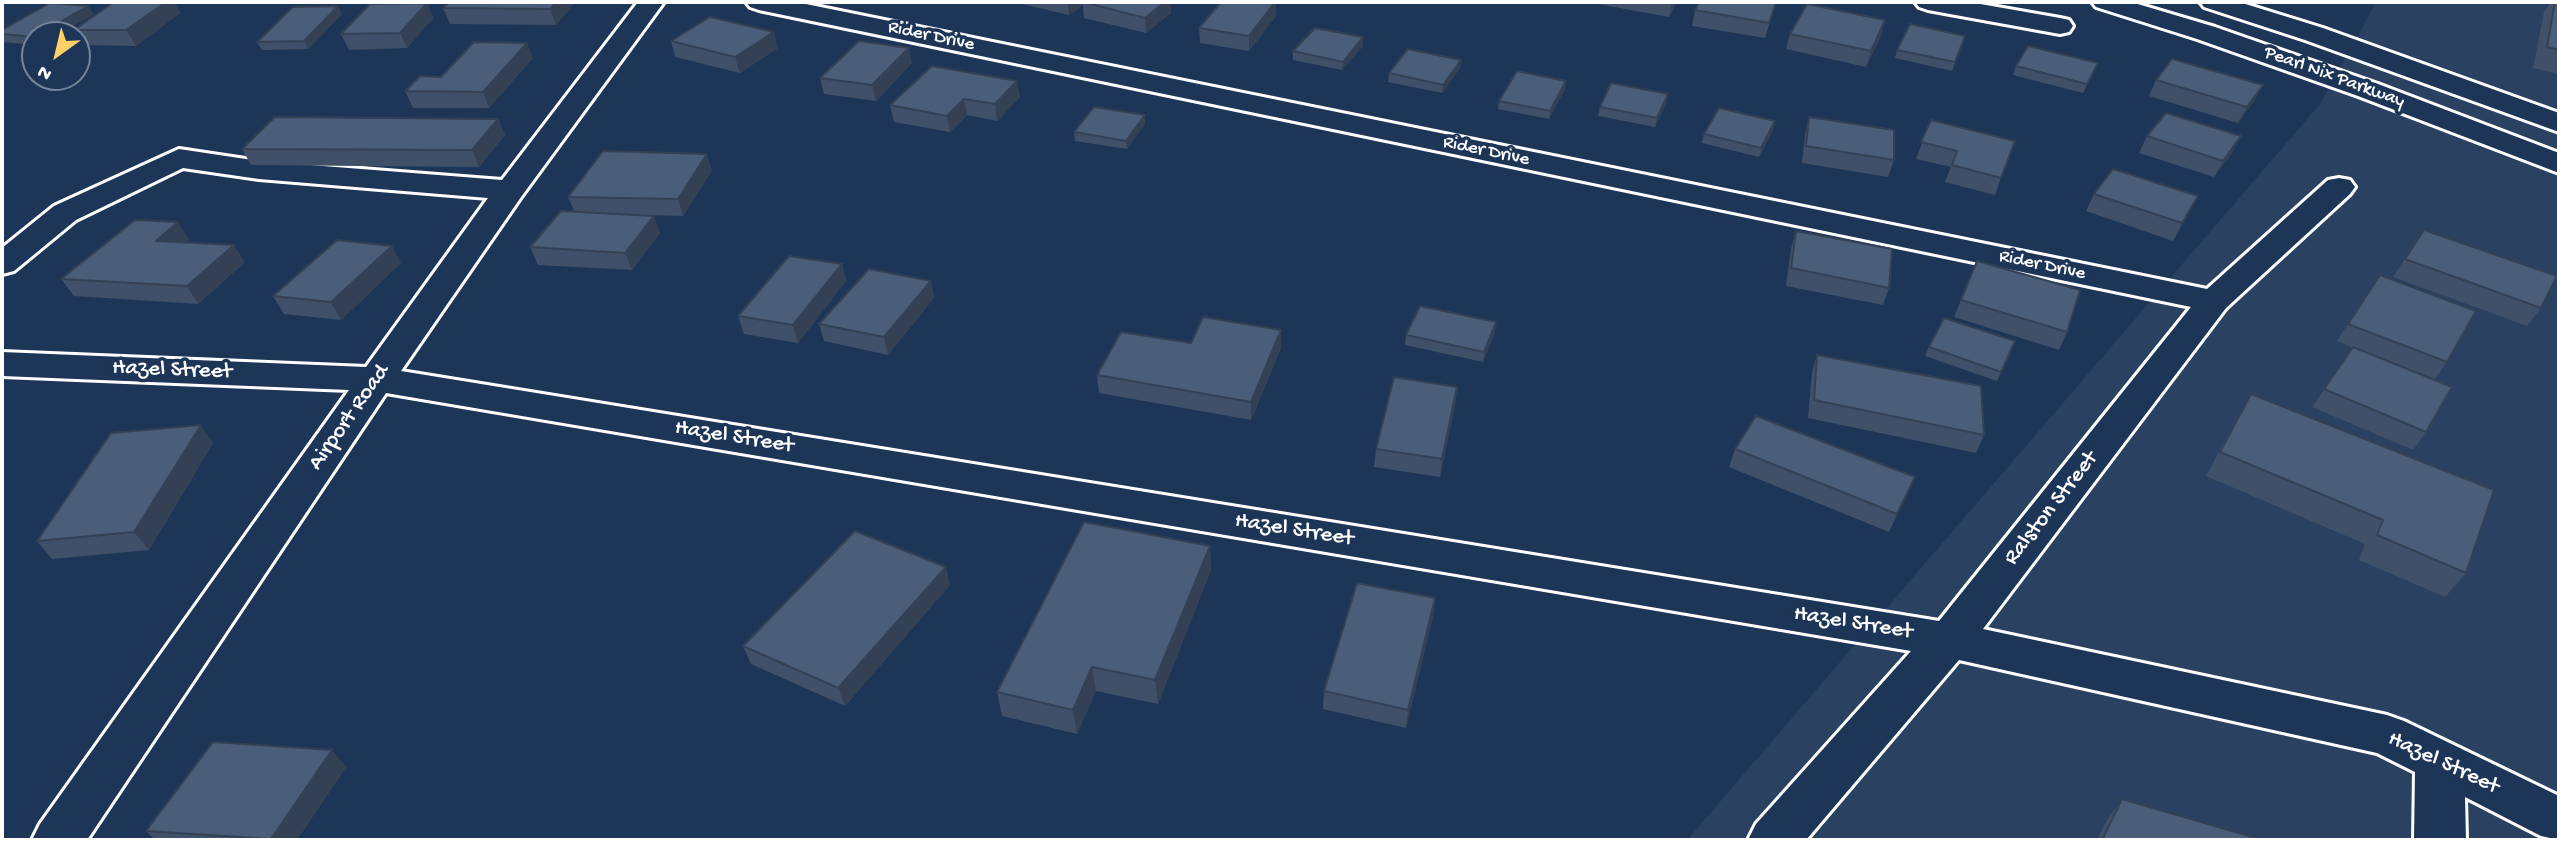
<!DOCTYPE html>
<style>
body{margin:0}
#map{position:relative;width:2561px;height:842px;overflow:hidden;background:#1d3557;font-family:"Gochi Hand",sans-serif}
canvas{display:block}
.frame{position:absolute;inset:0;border:4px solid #fff;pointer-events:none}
.north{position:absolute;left:21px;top:21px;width:70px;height:70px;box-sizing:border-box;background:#1d3557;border:2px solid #77869a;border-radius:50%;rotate:214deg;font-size:19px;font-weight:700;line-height:28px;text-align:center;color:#fff}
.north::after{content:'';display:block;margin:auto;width:24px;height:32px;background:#ffd166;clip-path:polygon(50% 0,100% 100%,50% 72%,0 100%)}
</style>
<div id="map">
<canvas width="2561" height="842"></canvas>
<div class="frame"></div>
<div class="north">N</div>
</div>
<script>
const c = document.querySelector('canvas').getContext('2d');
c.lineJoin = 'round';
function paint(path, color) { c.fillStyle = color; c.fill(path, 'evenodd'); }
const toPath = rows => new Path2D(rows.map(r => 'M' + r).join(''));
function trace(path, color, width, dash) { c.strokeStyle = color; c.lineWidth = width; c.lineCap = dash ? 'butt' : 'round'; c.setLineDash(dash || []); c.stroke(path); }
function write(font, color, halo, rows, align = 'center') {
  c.font = font + ' "Gochi Hand",sans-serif'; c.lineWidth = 7; c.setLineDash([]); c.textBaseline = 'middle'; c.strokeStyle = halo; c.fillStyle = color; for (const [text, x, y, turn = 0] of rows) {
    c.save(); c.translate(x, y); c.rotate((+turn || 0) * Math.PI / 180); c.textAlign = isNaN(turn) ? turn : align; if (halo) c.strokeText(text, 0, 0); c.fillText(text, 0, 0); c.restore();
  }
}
const built = toPath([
 [2376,2,2559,2,2559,840,1687,840,2320,104]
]);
const minor = toPath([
 [638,2,664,2,521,197,401,371,1939,621,2191,307,759,10,750,7,746,2,796,2,2207,289,2328,180,2339,178,2350,180,2355,187,2350,194,2226,308,1983,629,2387,715,2404,721,2559,796,2559,840,2541,836,2465,797,2466,840,2414,840,2415,772,2377,753,1959,660,1806,840,1748,840,1756,824,1911,651,386,393,87,840,32,840,40,824,349,390,2,376,2,352,366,367,488,198,259,179,183,168,76,220,14,271,2,274,2,248,54,206,179,149,259,161,502,180,638,2],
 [1915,2,1969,2,2060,18,2069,20,2073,26,2069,32,2060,34,1928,10,1919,7,1915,2]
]);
const major = toPath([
 [2092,2,2131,2,2215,27,2378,84,2559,153,2559,173,2358,96,2197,39,2096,7,2092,2],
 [2200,2,2239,2,2323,28,2559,113,2559,132,2305,40,2204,7,2200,2]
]);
const wall = toPath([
 [114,2,174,2,180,13,136,46,83,45,74,30],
 [1014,2,1170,2,1171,13,1146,33,1084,18,1083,5,1069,15],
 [1598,2,1677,2,1669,17,1598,4],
 [1776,2,1765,38,1692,26,1695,10],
 [2551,2,2559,2,2559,74,2533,68,2544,12],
 [427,3,433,18,407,48,349,50,341,34],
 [573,5,556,25,450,24,443,8],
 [94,14,57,35,35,35,35,45,2,42,2,30],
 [342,14,308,49,262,50,257,42],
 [1276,16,1249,51,1200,43,1199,28],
 [1885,20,1881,36,1866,67,1786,49,1790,34],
 [1965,36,1952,71,1895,58,1897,50],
 [671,41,778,48,740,73,675,57],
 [1363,46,1342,70,1293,60,1293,51],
 [533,58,489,108,413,108,405,91,441,77],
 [1461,60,1460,68,1442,93,1388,82,1389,73],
 [912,63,876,101,824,94,820,78],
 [2098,63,2083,93,2013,75,2016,66],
 [932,66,1020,97,997,121,967,115,950,132,894,122,890,105],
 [2156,80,2263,85,2254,101,2238,123,2149,96],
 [1565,89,1549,119,1498,109,1499,101],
 [1668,94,1666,103,1655,127,1598,116,1600,107],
 [1809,117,1894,160,1888,177,1802,163,1805,134],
 [498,119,505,135,479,167,251,165,242,149],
 [1931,120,2001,178,1995,195,1945,182,1951,167,1916,159],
 [1145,124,1127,149,1075,141,1074,132],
 [1773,130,1759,157,1702,143,1704,134],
 [2147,136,2241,136,2232,153,2214,177,2139,153],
 [712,170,683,216,650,215,660,233,632,270,538,265,530,247,574,211,568,197],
 [2094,194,2189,213,2173,241,2086,211],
 [2424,230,2541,308,2527,326,2393,277],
 [1796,231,1889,288,1883,305,1786,286,1791,249],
 [189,239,185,242,245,262,198,304,74,296,61,279],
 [1977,261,2067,332,2059,350,1954,317],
 [401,263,341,320,284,314,273,296],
 [842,264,846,281,798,343,744,334,738,316],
 [2380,275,2447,362,2434,380,2426,432,2413,450,2312,407,2353,348,2337,341],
 [931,281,934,298,888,355,824,341,819,324],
 [1496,322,1495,332,1483,362,1405,345,1406,335],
 [2015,341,1997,381,1925,356,1929,347],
 [1191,343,1281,348,1251,420,1099,393,1097,375],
 [1817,355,1984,435,1976,453,1808,418,1812,372],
 [1457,387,1455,405,1440,477,1374,467,1376,449],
 [2251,394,2466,573,2445,597,2359,560,2365,544,2206,476,2237,418],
 [213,443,149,550,52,559,37,541],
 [1735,449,1907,495,1889,532,1729,467],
 [1210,546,1211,570,1158,704,1096,691,1077,734,1002,716,997,692],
 [950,585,845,706,751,664,743,646],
 [1435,598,1433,616,1406,728,1323,709,1324,691],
 [346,767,297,840,155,840,146,831],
 [2122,799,2263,840,2097,840,2106,822]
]);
const shadedWall = toPath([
 [166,2,174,2,180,13,136,46,126,30],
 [557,2,572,2,573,5,556,25,550,9],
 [1068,2,1087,2,1083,2,1083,5,1069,15],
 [1165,2,1170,2,1171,13,1146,33,1145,18],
 [1275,2,1276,2,1276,16,1249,51,1249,36],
 [1672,2,1677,2,1669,17],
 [427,3,433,18,407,48,400,33],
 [88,6,94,14,57,35,37,35],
 [338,6,342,14,308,49,304,41],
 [1885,20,1881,36,1866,67,1871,51],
 [774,32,778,48,740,73,735,57],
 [1363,37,1363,46,1342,70,1343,62],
 [527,43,533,58,489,108,483,92],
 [909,48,912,63,876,101,872,85],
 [1461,60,1460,68,1442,93,1443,85],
 [1017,81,1020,97,997,121,995,104],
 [1566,81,1565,89,1549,119,1550,111],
 [2263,85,2254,101,2238,123,2247,107],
 [1668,94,1666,103,1655,127,1657,118],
 [964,99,967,115,950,132,947,116],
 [1145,115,1145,124,1127,149,1126,141],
 [498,119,505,135,479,167,472,150],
 [1775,121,1773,130,1759,157,1761,148],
 [2241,136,2232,153,2214,177,2223,161],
 [707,154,712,170,683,216,678,199],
 [2198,196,2189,213,2173,241,2182,223],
 [654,216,660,233,632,270,625,253],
 [178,222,189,239,167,258,156,241],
 [234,245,245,262,198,304,187,286],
 [392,246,401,263,341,320,331,302],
 [842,264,846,281,798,343,793,325],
 [931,281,934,298,888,355,884,337],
 [1496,322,1495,332,1483,362,1484,352],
 [1281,330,1281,348,1251,420,1251,402],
 [1457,387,1455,405,1440,477,1442,459],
 [201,425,213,443,149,550,134,532],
 [1915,477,1907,495,1889,532,1897,514],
 [1210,546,1211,570,1158,704,1155,680],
 [946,567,950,585,845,706,838,688],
 [1435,598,1433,616,1406,728,1408,710],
 [1092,667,1096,691,1077,734,1073,710],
 [332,750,346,767,297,840,272,840,271,839]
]);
const building = toPath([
 [114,2,166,2,126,30,74,30,114,2],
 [450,2,557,2,550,9,443,8,450,2],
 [1084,2,1165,2,1145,18,1083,2,1084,2],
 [1221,2,1275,2,1249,36,1199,28,1221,2],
 [1699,2,1776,2,1769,23,1695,10,1699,2],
 [2555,2,2559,2,2559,50,2547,47,2555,2],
 [50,3,88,6,37,35,35,35,34,37,2,34,2,30,50,3],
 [427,3,400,33,341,34,370,4,427,3],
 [1807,4,1885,20,1871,51,1790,34,1807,4],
 [338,6,304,41,257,42,293,7,338,6],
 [710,17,774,32,735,57,671,41,710,17],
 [1910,24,1965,36,1955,62,1897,50,1910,24],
 [1315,28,1363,37,1343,62,1293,51,1315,28],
 [859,41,909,48,872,85,820,78,859,41],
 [474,42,527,43,483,92,405,91,420,76,441,77,474,42],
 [2028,46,2098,63,2087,84,2016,66,2028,46],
 [1408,49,1461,60,1443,85,1389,73,1408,49],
 [2172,59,2263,85,2247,107,2156,80,2172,59],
 [932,66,1017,81,995,104,964,99,947,116,890,105,932,66],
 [1517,71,1566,81,1550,111,1499,101,1517,71],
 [1611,83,1668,94,1657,118,1600,107,1611,83],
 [1094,107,1145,115,1126,141,1074,132,1094,107],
 [1719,108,1775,121,1761,148,1704,134,1719,108],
 [2166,113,2241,136,2223,161,2147,136,2166,113],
 [275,117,498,119,472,150,242,149,275,117],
 [1809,117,1894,130,1894,160,1806,146,1809,117],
 [1931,120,2015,141,2001,178,1952,165,1957,151,1921,142,1931,120],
 [603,151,707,154,678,199,568,197,603,151],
 [2113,169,2198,196,2182,223,2094,194,2113,169],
 [561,211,654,216,625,253,530,247,561,211],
 [135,220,178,222,156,241,234,245,187,286,61,279,135,220],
 [2424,230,2557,276,2541,308,2405,259,2424,230],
 [1796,231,1892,249,1889,288,1791,268,1796,231],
 [337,240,392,246,331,302,273,296,337,240],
 [789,256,842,264,793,325,738,316,789,256],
 [1977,261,2080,290,2067,332,1961,300,1977,261],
 [869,269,931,281,884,337,819,324,869,269],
 [2380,275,2476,311,2447,362,2348,324,2380,275],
 [1420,306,1496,322,1484,352,1406,335,1420,306],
 [1203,317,1281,330,1251,402,1097,375,1121,332,1191,343,1203,317],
 [1944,318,2015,341,2001,372,1929,347,1944,318],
 [2353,347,2452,387,2426,432,2324,389,2353,347],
 [1817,355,1981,386,1984,435,1814,400,1817,355],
 [1394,377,1457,387,1442,459,1376,449,1394,377],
 [2251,394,2494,490,2466,573,2377,535,2383,520,2220,452,2251,394],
 [1756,416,1915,477,1897,514,1735,449,1756,416],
 [201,425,134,532,37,541,111,433,201,425],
 [1084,522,1210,546,1155,680,1092,667,1073,710,997,692,1084,522],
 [855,531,946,567,838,688,743,646,855,531],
 [1357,583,1435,598,1408,710,1324,691,1357,583],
 [213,742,332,750,271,839,146,831,213,742],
 [2122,799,2263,840,2102,840,2122,799]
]);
const farStreetnames = [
 ["Rider Drive",931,37,12],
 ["Pearl Nix Parkway",2334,78,20],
 ["Rider Drive",1486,152,12],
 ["Rider Drive",2042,266,12]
];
const streetNames = [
 ["Hazel Street",172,371,2],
 ["Airport Road",350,418,-55],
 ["Hazel Street",734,438,9],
 ["Ralston Street",2052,509,-52],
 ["Hazel Street",1294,531,9],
 ["Hazel Street",1853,624,9],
 ["Hazel Street",2443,764,25]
];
paint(built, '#2a4161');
trace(minor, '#fff', 6);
trace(major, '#fff', 6);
paint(minor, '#1d3557');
paint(major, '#1d3557');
paint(wall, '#405068');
paint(shadedWall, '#344155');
paint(building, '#4a5d79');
trace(building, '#344155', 2);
write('19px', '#fff', '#1d3557', farStreetnames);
write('23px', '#fff', '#1d3557', streetNames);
</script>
